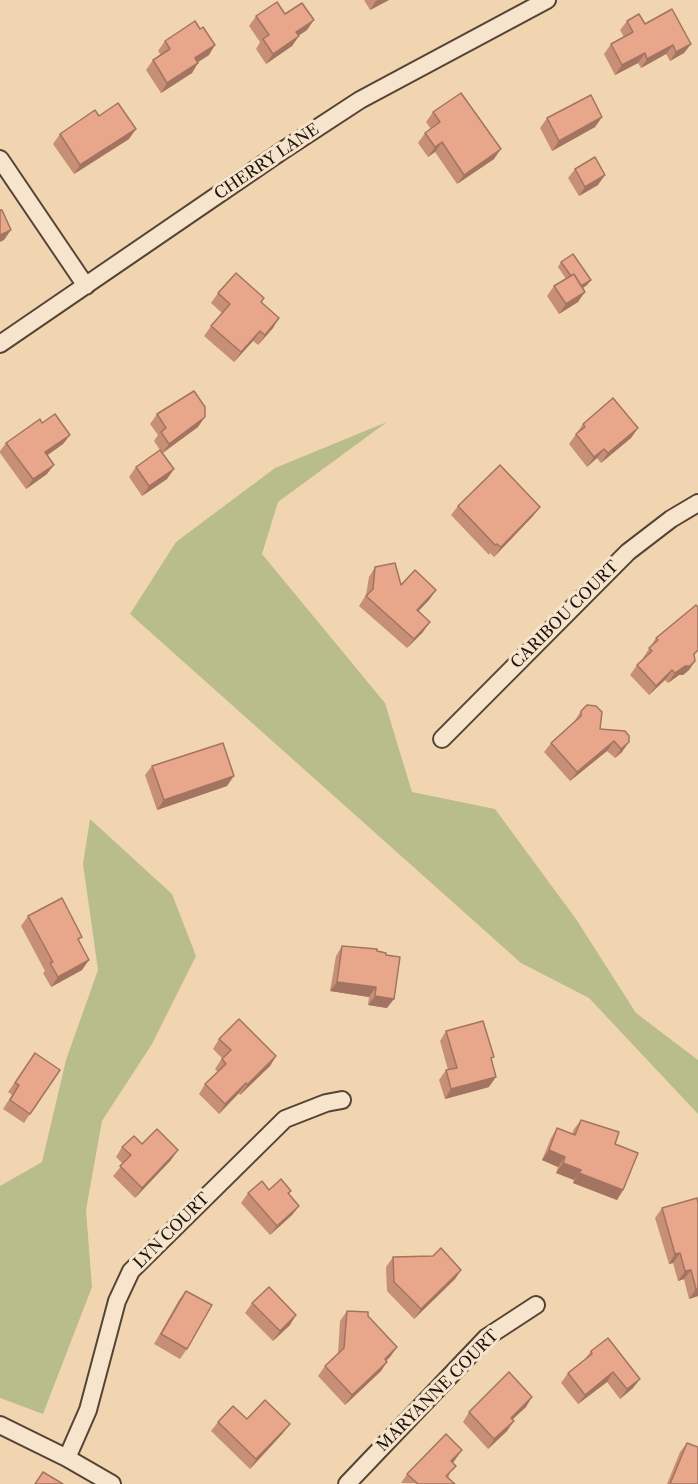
<!DOCTYPE html>
<style>
body{margin:0}
canvas{display:block;background:#f1d5b0}
</style>
<canvas width="698" height="1484"></canvas>
<script>
const c = document.querySelector('canvas').getContext('2d');
c.lineJoin = 'round';
function paint(path, color) { c.fillStyle = color; c.fill(path, 'evenodd'); }
const toPath = rows => new Path2D(rows.map(r => 'M' + r).join(''));
function trace(path, color, width, dash) { c.strokeStyle = color; c.lineWidth = width; c.lineCap = dash ? 'butt' : 'round'; c.setLineDash(dash || []); c.stroke(path); }
function write(font, color, halo, rows, align = 'center') {
  c.font = font + ' "Libre Caslon Text",serif'; c.lineWidth = 6; c.setLineDash([]); c.textBaseline = 'middle'; c.strokeStyle = halo; c.fillStyle = color; for (const [text, x, y, turn = 0] of rows) {
    c.save(); c.translate(x, y); c.rotate((+turn || 0) * Math.PI / 180); c.textAlign = isNaN(turn) ? turn : align; if (halo) c.strokeText(text, 0, 0); c.fillText(text, 0, 0); c.restore();
  }
}
const green = toPath([
 [387,422,278,502,262,554,385,703,412,792,495,809,576,919,636,1013,698,1060,698,1114,589,998,521,963,130,614,176,542,275,468],
 [90,819,172,894,196,956,152,1044,102,1121,86,1210,92,1287,43,1414,0,1398,0,1186,42,1162,66,1060,98,970,83,864]
]);
const street = toPath([
 [0,159,86,286],
 [0,344,282,151,360,100,547,0],
 [442,739,628,552,671,519,698,503],
 [0,1425,67,1458,112,1484],
 [67,1458,88,1410,117,1301,131,1271,285,1119,326,1103,342,1100],
 [347,1484,487,1337,536,1305]
]);
const wall = toPath([
 [364,0,389,0,370,10],
 [285,14,307,30,299,35,292,46,266,64,256,49,260,42,249,26,256,16],
 [627,21,645,24,691,44,684,53,670,61,666,54,641,68,638,63,615,75,604,54,611,44,624,37,620,30],
 [165,41,209,55,198,62,192,73,161,93,146,70,153,60,161,55,158,51],
 [433,112,494,159,457,184,435,152,428,157,418,143,425,133,431,129,426,122],
 [99,116,129,139,74,174,53,144,60,134],
 [602,117,595,127,552,151,540,128,547,118],
 [575,169,598,185,579,196,568,178],
 [561,262,587,285,583,288,578,302,559,314,547,296,554,286,566,279,558,267],
 [218,293,261,302,273,328,258,345,253,341,234,362,204,336,211,326,222,313,211,303],
 [157,414,198,427,163,453,174,469,167,479,142,496,129,477,136,467,160,450,154,441,158,435,150,424],
 [42,423,70,435,63,444,47,455,47,474,26,489,0,453,0,451,6,443],
 [583,424,638,428,631,438,601,463,597,458,587,467,569,444],
 [458,506,533,516,494,557,490,553,489,555,451,515],
 [375,567,401,585,436,590,429,600,418,611,423,632,407,648,359,606,366,595,369,577],
 [656,638,695,657,695,661,689,670,683,675,679,675,668,683,665,680,649,695,630,675,637,665,643,659,643,658],
 [581,711,600,729,625,731,622,752,615,758,607,751,570,781,544,752,551,743,574,722],
 [152,766,227,786,157,810,145,775],
 [28,916,82,970,51,987,43,973,45,971,21,926],
 [342,946,377,949,387,1008,368,1005,369,997,330,991,336,956],
 [446,1031,492,1061,489,1087,445,1099,439,1080,446,1070,448,1070,440,1041],
 [219,1039,276,1056,270,1066,240,1095,239,1093,219,1114,199,1094,205,1084,218,1072,215,1069,222,1058,213,1049],
 [35,1053,60,1070,24,1123,3,1109,12,1095,8,1092],
 [581,1120,615,1144,623,1190,617,1200,573,1183,574,1180,556,1173,558,1167,542,1160,551,1138,557,1128,572,1134,574,1129],
 [142,1144,171,1160,135,1198,113,1176,123,1164,116,1157,122,1147],
 [269,1190,291,1191,289,1194,299,1206,292,1215,270,1235,241,1203,248,1193],
 [698,1203,698,1296,689,1299,684,1279,678,1281,673,1263,669,1264,655,1218,662,1208],
 [393,1257,461,1270,455,1279,414,1319,387,1291,386,1267],
 [186,1291,187,1349,180,1359,154,1344,179,1300],
 [252,1303,290,1325,273,1341,245,1313],
 [347,1311,368,1316,397,1347,390,1357,386,1361,381,1371,345,1405,318,1376,325,1366,338,1354,340,1321],
 [591,1351,640,1379,633,1388,620,1399,607,1382,578,1404,561,1383,568,1373,585,1359],
 [526,1407,513,1419,507,1431,488,1449,463,1422,469,1412],
 [247,1419,283,1433,250,1469,211,1431,218,1422],
 [687,1443,698,1484,667,1484,680,1452],
 [455,1460,453,1463,449,1476,448,1478,455,1484,401,1483,407,1474]
]);
const shadedWall = toPath([
 [378,0,389,0,370,10,376,1],
 [314,20,307,30,289,42,296,32],
 [299,36,292,46,266,64,273,54],
 [691,44,684,53,670,61,676,52],
 [215,45,209,55,189,68,195,58],
 [673,45,666,54,641,68,647,59],
 [645,53,638,63,615,75,622,65],
 [198,63,192,73,161,93,167,83],
 [602,117,595,127,552,151,559,141],
 [136,129,129,139,74,174,80,165],
 [442,142,435,152,428,157,435,147],
 [501,149,494,159,457,184,464,175],
 [605,175,598,185,579,196,585,187],
 [11,230,4,240,0,242,0,235],
 [591,280,587,285,575,293,579,288],
 [585,292,578,302,559,314,566,304],
 [279,318,273,328,258,345,265,335],
 [260,331,253,341,234,362,241,352],
 [205,417,198,427,162,453,169,444],
 [638,428,631,438,601,463,608,453],
 [70,435,63,444,38,462,45,452],
 [604,449,597,458,587,467,594,457],
 [54,465,47,474,26,489,33,479],
 [174,469,167,479,142,496,149,486],
 [540,507,533,516,494,557,501,547],
 [436,590,429,600,410,620,417,610],
 [430,622,423,632,407,648,414,639],
 [695,661,689,670,683,675,679,675,668,683,675,673,685,666],
 [672,670,665,680,649,695,656,686],
 [614,741,607,751,570,781,577,772],
 [629,742,622,752,615,758,621,749],
 [234,776,227,786,157,810,164,800],
 [89,960,82,970,51,987,58,977],
 [337,982,376,987,369,997,330,991],
 [375,996,394,999,387,1008,368,1005],
 [276,1056,270,1066,240,1095,247,1085],
 [496,1077,489,1087,445,1099,451,1089],
 [246,1083,239,1093,219,1114,225,1104],
 [178,1150,171,1160,135,1198,142,1188],
 [549,1150,565,1157,558,1167,542,1160],
 [563,1163,581,1170,574,1180,556,1173],
 [579,1173,623,1190,617,1200,573,1183],
 [299,1206,292,1215,270,1235,277,1226],
 [680,1253,673,1263,669,1264,675,1254],
 [461,1270,455,1279,414,1319,421,1309],
 [691,1270,684,1279,678,1281,685,1271],
 [696,1289,698,1289,698,1296,689,1299],
 [296,1315,290,1325,273,1341,280,1331],
 [397,1347,390,1357,378,1368,385,1359],
 [387,1362,381,1371,345,1405,352,1395],
 [613,1372,607,1382,578,1404,585,1395],
 [640,1379,633,1388,620,1399,627,1389],
 [532,1397,526,1407,504,1427,511,1418],
 [514,1421,507,1431,488,1449,494,1439],
 [290,1424,283,1433,250,1469,256,1459],
 [462,1450,455,1460,444,1471,451,1461]
]);
const building = toPath([
 [277,2,285,14,302,3,314,20,296,32,299,36,273,54,263,39,269,35,256,16,277,2],
 [672,9,691,44,676,52,673,45,647,59,645,53,622,65,611,44,633,32,627,21,639,14,645,24,672,9],
 [195,21,200,29,203,27,215,45,195,58,198,63,167,83,153,60,170,49,165,41,195,21],
 [461,93,501,149,464,175,442,142,435,147,425,133,440,122,433,112,461,93],
 [591,95,602,117,559,141,547,118,591,95],
 [118,103,136,129,80,165,60,134,95,110,99,116,118,103],
 [595,157,605,175,585,187,575,169,595,157],
 [0,210,2,210,11,230,0,235,0,210],
 [573,254,591,280,581,286,574,274,571,276,561,262,573,254],
 [236,273,264,298,261,302,279,318,265,335,260,331,241,352,211,326,230,304,218,293,236,273],
 [574,274,585,292,566,304,554,286,574,274],
 [194,391,205,407,205,417,169,444,161,432,166,428,157,414,194,391],
 [613,398,638,428,608,453,604,449,594,457,576,434,585,427,583,424,613,398],
 [55,414,70,435,45,452,54,465,33,479,6,443,40,419,42,423,55,414],
 [160,450,174,469,149,486,136,467,160,450],
 [500,465,540,507,501,547,497,544,495,545,458,506,500,465],
 [395,563,401,585,415,570,436,590,417,610,430,622,414,639,366,596,373,589,375,567,395,563],
 [696,605,698,607,698,650,694,654,695,661,690,666,685,666,675,673,672,670,656,686,637,665,652,651,649,648,658,640,656,638,696,605],
 [587,705,596,706,602,712,600,729,625,731,629,736,629,742,621,749,614,741,577,772,551,743,581,716,581,711,587,705],
 [223,743,234,776,164,800,152,766,223,743],
 [62,898,82,937,78,939,89,960,58,977,50,963,53,962,28,916,62,898],
 [342,946,377,949,377,951,386,953,386,955,400,957,394,999,375,996,376,987,337,982,342,946],
 [239,1019,276,1056,247,1085,246,1083,225,1104,205,1084,226,1064,222,1059,231,1050,219,1039,239,1019],
 [483,1021,494,1057,491,1058,496,1077,451,1089,446,1070,457,1068,446,1031,483,1021],
 [35,1053,60,1070,30,1114,10,1100,19,1085,15,1083,35,1053],
 [581,1120,619,1132,615,1144,638,1153,623,1190,579,1173,581,1170,563,1163,565,1157,549,1150,557,1128,575,1135,581,1120],
 [157,1129,178,1150,142,1188,120,1166,131,1155,122,1147,134,1136,142,1144,157,1129],
 [281,1179,291,1191,288,1193,299,1206,277,1226,248,1193,262,1181,269,1190,281,1179],
 [697,1198,698,1203,698,1289,696,1289,691,1270,685,1271,680,1253,675,1254,662,1208,697,1198],
 [441,1248,461,1270,421,1309,394,1282,393,1257,433,1256,441,1248],
 [269,1287,296,1315,280,1331,252,1303,269,1287],
 [186,1291,212,1305,187,1349,161,1334,186,1291],
 [347,1311,368,1312,368,1316,397,1347,385,1359,387,1362,352,1395,325,1366,344,1348,347,1311],
 [608,1338,640,1379,627,1389,613,1372,585,1395,568,1373,592,1354,591,1351,608,1338],
 [509,1372,532,1397,511,1418,514,1421,494,1439,469,1412,509,1372],
 [265,1400,290,1424,256,1459,218,1422,233,1406,247,1419,265,1400],
 [446,1434,462,1450,451,1461,456,1466,446,1476,455,1484,418,1484,407,1474,446,1434],
 [687,1443,698,1447,698,1484,670,1484,687,1443],
 [43,1472,63,1484,35,1484,43,1472]
]);
const streetNames = [
 ["CHERRY LANE",267,162,-34],
 ["CARIBOU COURT",565,615,-45],
 ["LYN COURT",172,1231,-45],
 ["MARYANNE COURT",438,1391,-45]
];
paint(green, '#b9bd8c');
trace(street, '#554435', 20);
trace(street, '#f6e4cc', 16);
paint(wall, '#c88f77');
paint(shadedWall, '#a27461');
paint(building, '#e8a68a');
trace(building, '#a27461', 1.5);
write('16px', '#21140c', '#f6e4cc', streetNames);
</script>
